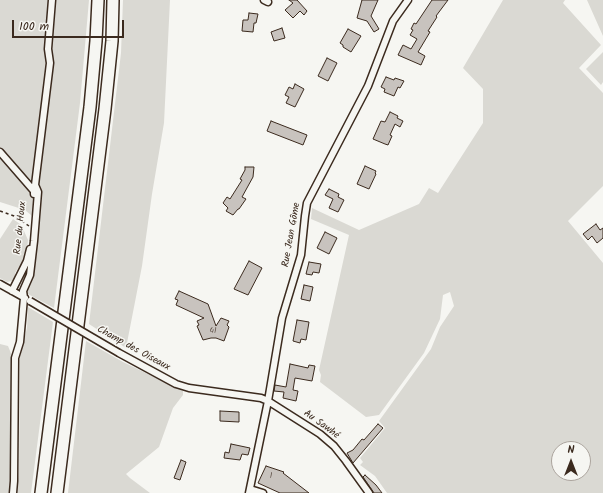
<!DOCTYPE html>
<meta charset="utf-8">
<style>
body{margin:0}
#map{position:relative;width:603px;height:493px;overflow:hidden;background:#f6f6f2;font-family:Kalam,sans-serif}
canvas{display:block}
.north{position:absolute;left:551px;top:441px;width:40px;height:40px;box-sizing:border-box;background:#f6f6f2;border:1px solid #aba49d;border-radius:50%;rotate:0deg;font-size:11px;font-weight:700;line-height:16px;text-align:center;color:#3b2a1e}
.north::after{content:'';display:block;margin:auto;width:14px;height:18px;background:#3b2a1e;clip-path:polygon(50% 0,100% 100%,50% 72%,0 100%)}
.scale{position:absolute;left:12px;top:20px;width:112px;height:18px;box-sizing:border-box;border:2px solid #3b2a1e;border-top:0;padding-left:5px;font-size:12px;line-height:14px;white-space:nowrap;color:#3b2a1e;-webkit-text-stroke:3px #f6f6f2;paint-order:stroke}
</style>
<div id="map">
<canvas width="603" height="493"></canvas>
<div class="north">N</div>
<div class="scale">100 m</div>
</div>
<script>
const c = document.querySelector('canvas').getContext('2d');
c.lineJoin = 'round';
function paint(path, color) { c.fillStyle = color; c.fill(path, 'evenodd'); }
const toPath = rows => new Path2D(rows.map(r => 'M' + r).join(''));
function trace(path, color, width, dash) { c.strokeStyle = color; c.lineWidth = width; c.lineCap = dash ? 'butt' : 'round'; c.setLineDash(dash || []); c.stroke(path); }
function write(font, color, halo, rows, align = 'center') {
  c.font = font + ' Kalam,sans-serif'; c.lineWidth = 3; c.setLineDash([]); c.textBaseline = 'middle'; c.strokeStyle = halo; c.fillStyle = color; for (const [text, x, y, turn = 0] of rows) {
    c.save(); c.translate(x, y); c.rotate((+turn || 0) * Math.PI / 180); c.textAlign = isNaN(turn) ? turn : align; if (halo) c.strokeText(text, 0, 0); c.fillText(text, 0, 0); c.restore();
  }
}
const green = toPath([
 [0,0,89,0,80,103,54,308,26,293,25,291,38,221,25,210,0,202],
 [123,0,170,0,164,123,152,194,142,266,126,348,89,324,121,53],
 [503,0,565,0,563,3,601,45,579,68,603,93,603,186,568,221,603,263,603,493,387,493,375,476,360,465,363,462,360,458,385,428,379,421,431,349,440,327,454,306,450,292,443,295,440,319,424,353,379,415,366,417,320,382,321,375,319,370,349,235,311,219,312,208,359,230,419,204,429,188,438,193,483,123,483,89,463,68],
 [559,449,583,449,583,473,559,473],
 [587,0,603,0,603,36],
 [603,52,603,82,601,85,586,69],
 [13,219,20,224,24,231,28,240,27,250,22,265,18,268,15,273,15,277,12,281,7,282,0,278,0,239],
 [28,307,53,322,31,493,17,493,19,471,20,356,27,328],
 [86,341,123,362,183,391,183,395,173,408,159,447,126,474,130,478,150,493,68,493],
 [0,344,8,346,15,363,13,470,10,493,0,493]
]);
const building = toPath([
 [289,0,297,0,307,11,304,15,300,11,293,18,285,10,293,3,289,0],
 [362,0,378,0,371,16,379,29,374,32,367,21,357,18,362,0],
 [432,0,448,0,436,16,437,17,428,31,430,32,418,52,425,56,421,65,398,55,403,45,411,49,417,39,410,35,413,30,411,29,414,23,416,24,432,0],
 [249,13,258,14,256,23,254,23,253,32,242,31,243,20,248,20,249,13],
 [282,28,285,38,274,41,271,32,282,28],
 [348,29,361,36,351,52,343,47,343,45,340,43,348,29],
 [327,58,337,63,328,81,318,76,327,58],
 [386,77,394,80,395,78,404,81,400,88,398,87,394,96,384,92,385,89,381,87,386,77],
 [295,84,304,89,295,107,286,103,289,97,285,95,289,87,293,89,295,84],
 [390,112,398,116,397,118,403,121,400,127,395,124,390,135,392,136,388,145,385,144,373,139,381,121,385,122,390,112],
 [271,121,307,135,303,145,267,131,271,121],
 [365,166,376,171,375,173,376,174,369,189,357,184,365,166],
 [245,167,254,167,253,177,242,197,246,199,239,209,238,209,233,215,226,211,228,208,223,203,227,197,230,199,242,180,240,179,245,170,245,167],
 [329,189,339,194,338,197,344,200,338,212,329,208,333,199,325,195,329,189],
 [596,224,600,230,603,228,603,238,597,243,592,236,588,240,583,234,596,224],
 [325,232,337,238,329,254,317,248,325,232],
 [249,261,262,268,248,295,234,289,249,261],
 [309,262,321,264,319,273,313,272,312,275,306,274,309,262],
 [304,285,313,287,310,301,301,299,304,285],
 [179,291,208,304,216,326,221,318,229,321,227,325,229,327,224,341,216,338,211,338,203,340,197,326,199,325,197,321,204,318,176,305,178,300,175,299,179,291],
 [297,320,309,322,306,340,301,339,300,343,293,341,297,320],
 [290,364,308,368,309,365,315,366,312,381,295,378,293,390,298,391,296,401,283,398,284,392,274,391,275,385,286,387,290,364],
 [220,411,239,412,239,422,220,421,220,411],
 [378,424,383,428,353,463,347,453,353,450,362,439,364,440,378,424],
 [231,444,250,448,248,455,242,454,240,460,224,458,225,452,229,453,231,444],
 [181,460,186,462,180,480,174,478,181,460],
 [266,466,284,472,283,473,309,493,280,493,258,483,266,466],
 [365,475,376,485,382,493,374,493,363,477,365,475]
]);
const path = toPath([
 [0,211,14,216,29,226]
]);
const street = toPath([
 [264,0,268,2],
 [0,152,34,191,34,194],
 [0,284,25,298],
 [12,291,27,261,30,249],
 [119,353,176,384,189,388,261,398,268,401,320,434,334,446,346,461,369,493],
 [250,489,263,493],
 [13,493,14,481,15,358,20,342,24,298,23,291,30,275,34,241,38,192,35,185,50,63,48,49,52,0],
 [249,493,268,401,282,318,301,255,305,216,307,203,368,86,393,21,408,0]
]);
const highway = toPath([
 [41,493,90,107,96,41,98,0],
 [57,493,105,109,112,41,113,0]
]);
const streetBridge = toPath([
 [30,301,119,353]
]);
const numberNames = [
 ["41",213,332],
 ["1",271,477]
];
const streetNames = [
 ["Rue du Houx",21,228,-84],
 ["Rue Jean Gôme",292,235,-80],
 ["Champ des Oiseaux",133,349,29],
 ["Au Sawhé",321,425,36]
];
paint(green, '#dad9d3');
paint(building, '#c8c3be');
trace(building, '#3b2a1e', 1);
trace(street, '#3b2a1e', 9);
trace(highway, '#3b2a1e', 14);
trace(path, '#3b2a1e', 1.5, [3, 3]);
trace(street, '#f6f6f2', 6);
trace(highway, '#f6f6f2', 11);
trace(streetBridge, '#3b2a1e', 9, []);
trace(streetBridge, '#f6f6f2', 6);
write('8px', '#5e5046', null, numberNames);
write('10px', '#3b2a1e', '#f6f6f2', streetNames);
</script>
